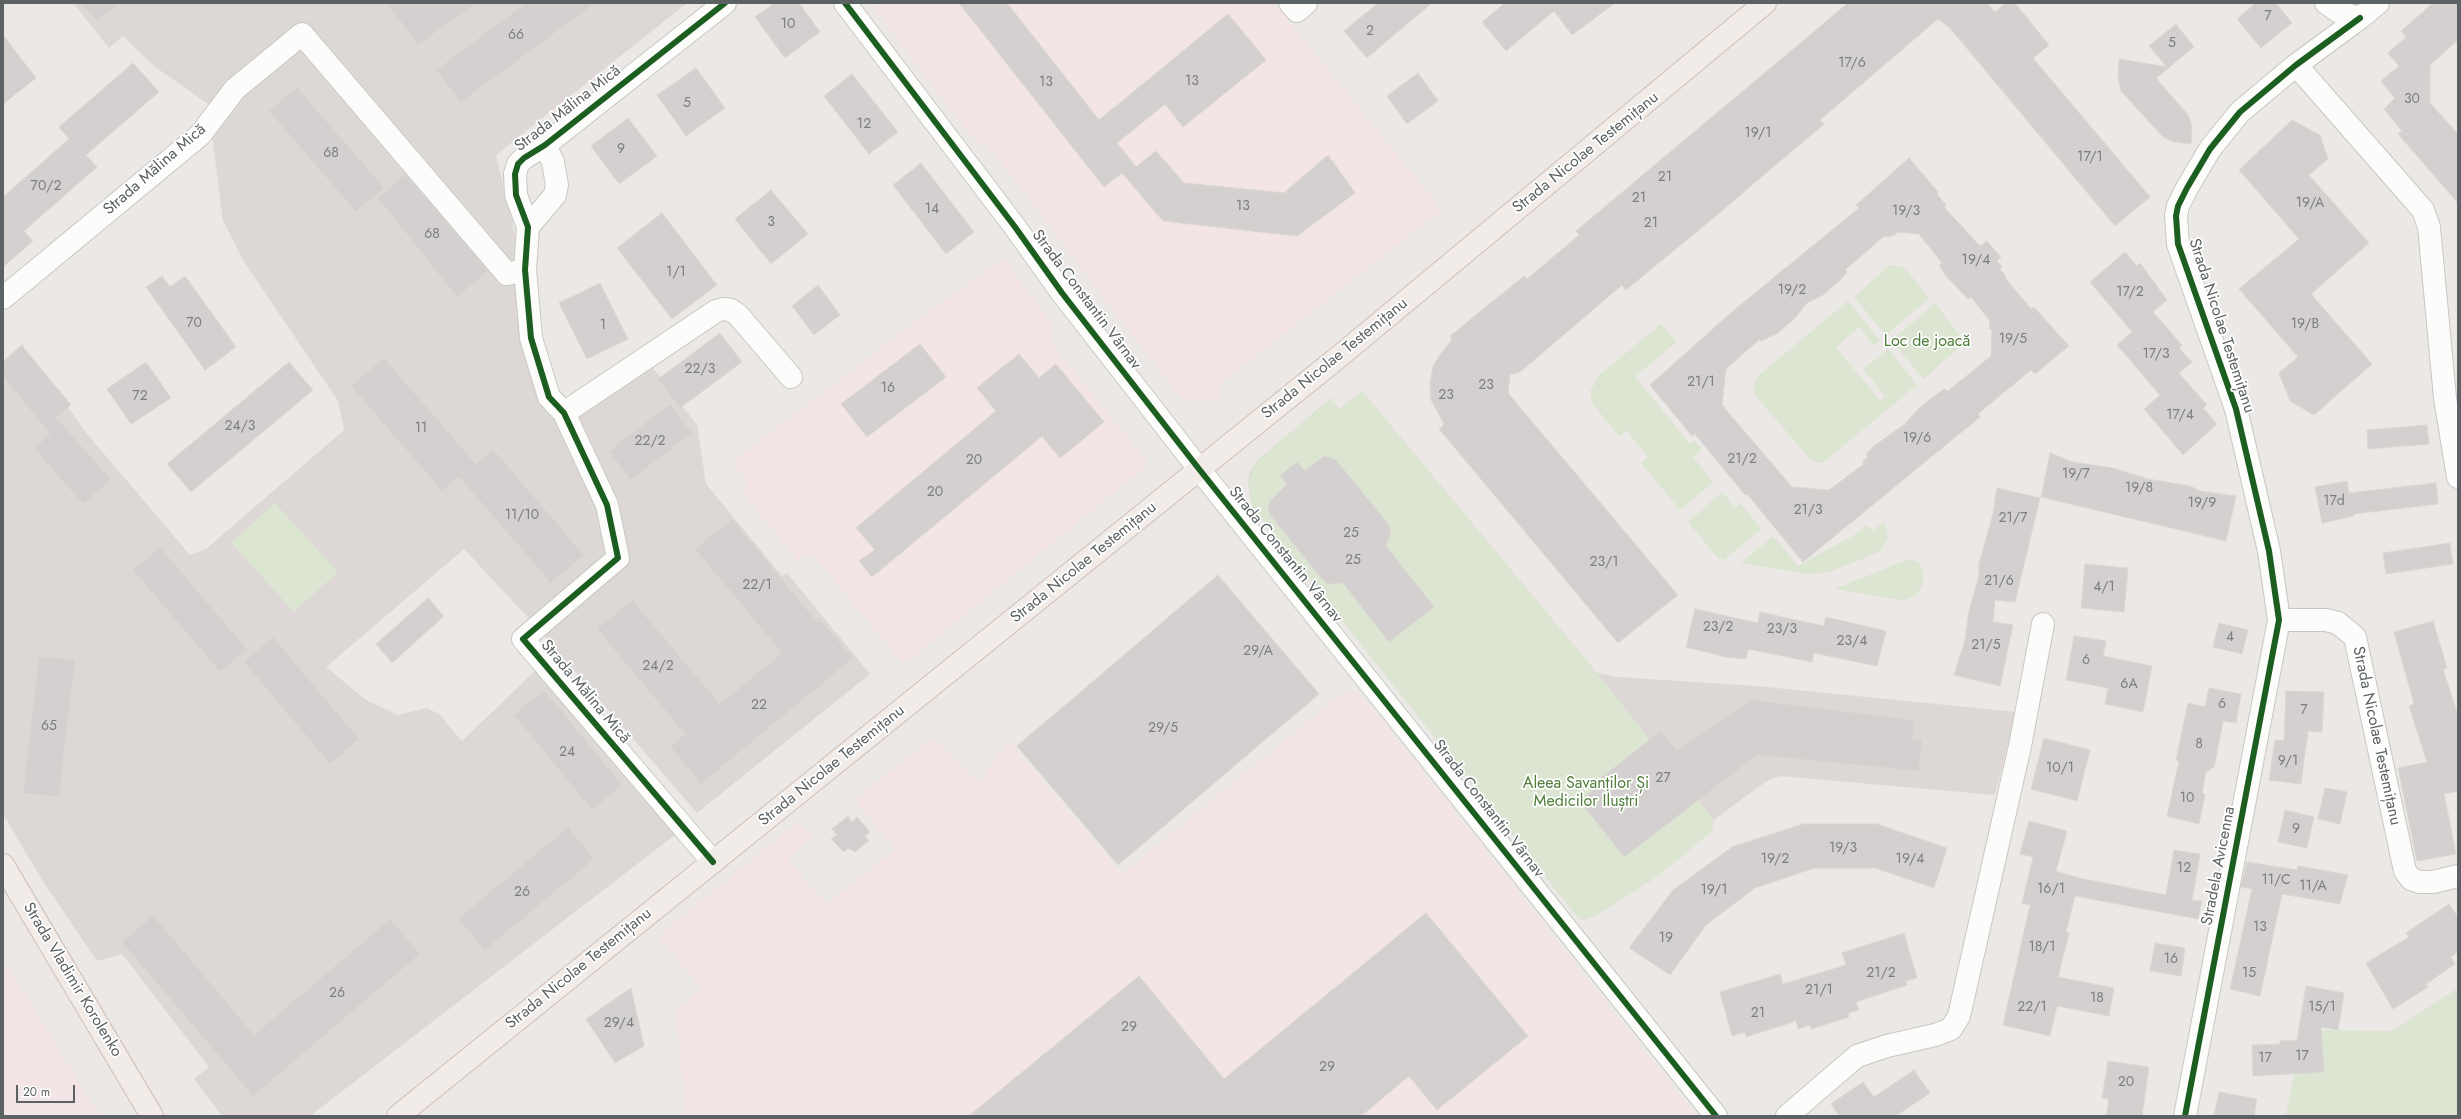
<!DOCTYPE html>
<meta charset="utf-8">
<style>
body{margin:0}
#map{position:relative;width:2461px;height:1119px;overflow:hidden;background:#ebe8e5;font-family:Jost,sans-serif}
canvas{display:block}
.frame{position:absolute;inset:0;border:4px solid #5c6263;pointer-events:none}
.scale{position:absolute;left:16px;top:1085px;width:59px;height:18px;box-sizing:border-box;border:2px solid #5c6263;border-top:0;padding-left:5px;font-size:12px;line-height:14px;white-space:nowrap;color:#5c6263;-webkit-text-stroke:3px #fff;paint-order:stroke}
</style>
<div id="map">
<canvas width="2461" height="1119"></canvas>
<div class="frame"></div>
<div class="scale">20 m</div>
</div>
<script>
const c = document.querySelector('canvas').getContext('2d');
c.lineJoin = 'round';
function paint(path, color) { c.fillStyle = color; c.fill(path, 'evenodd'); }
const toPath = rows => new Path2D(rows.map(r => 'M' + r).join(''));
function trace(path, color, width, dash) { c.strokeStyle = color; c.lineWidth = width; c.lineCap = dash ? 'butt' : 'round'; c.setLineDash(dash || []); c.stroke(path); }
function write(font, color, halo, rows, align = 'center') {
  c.font = font + ' Jost,sans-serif'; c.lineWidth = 3.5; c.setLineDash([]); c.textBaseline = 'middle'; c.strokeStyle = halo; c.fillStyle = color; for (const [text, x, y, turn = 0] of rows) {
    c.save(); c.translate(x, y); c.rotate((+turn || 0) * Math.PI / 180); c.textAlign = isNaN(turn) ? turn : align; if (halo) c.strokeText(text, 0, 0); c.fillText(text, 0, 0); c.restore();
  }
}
const education = toPath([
 [73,3,687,3,496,155,519,251,527,358,545,411,560,423,649,363,697,425,706,484,782,576,787,573,870,674,697,813,534,624,464,549,326,667,366,700,398,715,427,708,439,714,462,741,536,670,675,835,310,1116,222,1116,194,1079,209,1067,122,954,97,961,42,880,3,814,3,361,22,344,88,435,190,555,206,549,344,430,338,401,243,260,223,221,208,104,154,66,123,36,109,48],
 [1362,391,1597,673,1618,677,1756,686,2016,712,1995,795,1780,776,1769,780,1754,790,1714,820,1712,831,1653,879,1597,915,1582,920,1577,916,1252,507,1248,480,1250,472,1259,459,1331,398,1340,409]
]);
const medical = toPath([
 [879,3,1274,3,1442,210,1219,385,1220,399,1181,399,985,142,979,146,873,8],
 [1003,258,1055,328,1051,332,1054,336,1049,340,1149,464,904,665,823,567,810,554,798,561,743,493,747,481,732,462,911,325],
 [1354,692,1367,702,1696,1116,685,1116,676,1009,701,988,658,936,799,821,813,837,788,860,826,904,895,849,854,799,934,738,979,782,1008,740,1122,874,1339,696],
 [3,962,6,963,100,1116,3,1116]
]);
const green = toPath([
 [1894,265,1905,268,1929,298,1886,335,1854,297,1889,266],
 [1848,301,1880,340,1874,345,1859,327,1836,348,1881,401,1885,396,1863,369,1888,349,1917,385,1824,462,1820,463,1811,460,1754,394,1755,383,1758,376],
 [1935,303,1960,336,1961,341,1957,349,1924,379,1891,341],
 [1661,324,1676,342,1635,377,1690,444,1694,440,1702,449,1693,457,1713,482,1680,510,1641,463,1648,457,1626,430,1619,436,1592,403,1590,392,1598,376],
 [1362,391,1597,673,1714,820,1712,831,1683,856,1653,879,1597,915,1582,920,1577,916,1252,507,1248,479,1259,459,1331,398,1340,409],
 [1722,492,1736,508,1741,503,1761,529,1724,560,1718,558,1688,522],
 [275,503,338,572,294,612,231,543],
 [1884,522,1888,538,1882,548,1875,554,1829,572,1807,574,1741,563,1773,536,1798,566,1856,534,1867,525,1873,531],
 [1910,559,1920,563,1924,581,1921,588,1914,596,1908,599,1901,600,1835,589],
 [2458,988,2458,1116,2286,1116,2303,1030,2392,1031]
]);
const building = toPath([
 [81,3,118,3,97,21,81,3],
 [387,3,476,3,418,45,387,3],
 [526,3,595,3,461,102,436,70,526,3],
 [775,3,799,3,820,32,785,58,755,17,775,3],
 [959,3,1007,3,1099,120,1228,14,1266,60,1183,127,1165,104,1117,143,1136,167,1156,151,1184,183,1284,193,1328,155,1355,193,1297,236,1163,221,1122,173,1104,187,959,3],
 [1378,3,1432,3,1367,58,1344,31,1378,3],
 [1505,3,1615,3,1572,35,1554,11,1506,51,1482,22,1505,3],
 [1848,3,1987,3,1995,12,2005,3,2015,3,2049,45,2033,58,2150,197,2115,226,1950,28,1938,19,1820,120,1824,124,1718,214,1626,290,1622,285,1520,372,1510,375,1508,393,1678,595,1618,643,1439,429,1444,424,1431,400,1430,385,1433,366,1441,353,1452,340,1450,336,1524,276,1527,279,1579,235,1576,231,1848,3],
 [2256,3,2276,3,2292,23,2261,48,2237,19,2256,3],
 [2433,3,2458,3,2458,40,2430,65,2430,103,2458,134,2458,203,2398,134,2402,131,2384,109,2395,98,2381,81,2399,66,2388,53,2406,37,2401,31,2433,3],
 [2176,24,2194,47,2156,78,2188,115,2192,127,2191,144,2173,142,2163,137,2121,91,2118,77,2119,59,2167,67,2149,46,2176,24],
 [3,35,36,78,3,104,3,35],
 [133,63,159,92,86,155,97,167,24,231,33,241,3,267,3,197,69,139,59,127,133,63],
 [696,68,725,108,686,136,657,95,696,68],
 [1418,73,1438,101,1407,124,1387,96,1418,73],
 [852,74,898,132,869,154,824,96,852,74],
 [297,87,384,188,356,212,269,111,297,87],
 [628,118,657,156,619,184,591,146,628,118],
 [2292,120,2320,135,2328,159,2309,175,2369,243,2311,294,2372,364,2314,415,2290,401,2279,373,2298,357,2239,289,2299,239,2239,170,2292,120],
 [1909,158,1938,192,1937,194,1946,205,1944,207,1980,246,1987,241,2001,257,1997,261,2002,267,2000,269,2006,277,2005,278,2031,309,2034,307,2069,346,2035,374,2031,370,1978,414,1980,417,1803,562,1747,494,1745,495,1695,434,1692,436,1650,385,1734,310,1859,208,1856,205,1909,158],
 [1896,232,1919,234,1942,263,1939,265,1945,275,1968,299,1971,297,1990,321,1989,329,1992,330,1991,356,1948,391,1945,389,1937,394,1918,409,1905,424,1874,446,1866,454,1868,457,1862,462,1864,464,1829,490,1792,487,1722,405,1726,369,1760,339,1761,341,1778,333,1795,318,1807,303,1823,295,1840,280,1847,272,1845,270,1852,264,1884,236,1891,237,1892,235,1896,235,1896,232],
 [921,163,974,232,946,254,893,185,921,163],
 [405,174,488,271,457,297,378,198,405,174],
 [771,190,808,234,771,264,735,219,771,190],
 [662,213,717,285,672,319,617,248,662,213],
 [2125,252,2137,266,2140,263,2167,300,2153,312,2182,345,2179,348,2192,362,2179,373,2207,405,2203,408,2217,424,2183,455,2144,409,2160,395,2117,345,2132,332,2090,282,2125,252],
 [162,276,170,287,185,276,236,347,205,370,146,287,162,276],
 [600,283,628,339,587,359,559,303,600,283],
 [818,285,840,315,814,335,792,306,818,285],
 [720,333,742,362,680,408,658,379,720,333],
 [920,344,946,377,867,437,841,404,920,344],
 [22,346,71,405,56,417,111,480,83,504,34,448,50,434,3,376,3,362,22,346],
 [1019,354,1039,378,1056,364,1104,422,1060,458,1042,436,872,577,859,561,875,550,856,528,996,411,977,388,1019,354],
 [384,358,476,464,493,449,584,555,551,583,459,477,442,491,351,386,384,358],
 [146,362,171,398,131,424,107,389,146,362],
 [289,362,313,390,191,492,167,464,289,362],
 [670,404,692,433,630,480,609,451,670,404],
 [2427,425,2429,444,2368,449,2367,430,2427,425],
 [2050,453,2073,462,2113,468,2148,479,2190,486,2200,491,2236,496,2226,541,2041,497,2050,453],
 [1324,456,1336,460,1388,524,1391,532,1386,546,1434,607,1389,642,1343,583,1328,584,1322,579,1272,517,1268,510,1270,501,1287,484,1280,476,1297,462,1305,471,1324,456],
 [2347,481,2349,493,2436,483,2438,504,2353,514,2354,516,2322,523,2315,487,2347,481],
 [1997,488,2040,498,2015,602,1995,600,1993,622,2013,625,2000,686,1954,675,1965,640,1969,611,1979,576,1979,564,1993,514,1997,488],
 [732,519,818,623,821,621,853,658,701,784,670,746,685,734,597,629,632,600,720,704,782,653,695,549,732,519],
 [2450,543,2453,564,2386,574,2383,553,2450,543],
 [160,547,247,649,220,672,133,570,160,547],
 [2085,564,2128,568,2124,612,2081,608,2085,564],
 [1218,575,1319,694,1118,865,1017,746,1218,575],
 [428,598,444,616,392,663,376,644,428,598],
 [1695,609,1758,623,1760,612,1824,626,1826,617,1886,631,1877,666,1814,653,1812,662,1748,649,1746,659,1725,657,1686,647,1695,609],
 [2433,621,2447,668,2443,669,2458,716,2458,791,2444,794,2456,854,2417,861,2398,768,2427,762,2409,706,2414,704,2394,632,2433,621],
 [2219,623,2248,630,2242,654,2213,647,2219,623],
 [2074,636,2106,641,2103,656,2152,666,2143,712,2105,704,2108,688,2066,680,2074,636],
 [273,637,359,739,330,764,244,662,273,637],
 [39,656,75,660,59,797,23,793,39,656],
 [2209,688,2241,694,2236,723,2223,721,2214,768,2211,768,2210,771,2206,771,2202,793,2205,794,2199,824,2167,816,2179,761,2176,760,2188,703,2205,707,2209,688],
 [544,690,622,785,592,810,514,715,544,690],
 [2286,691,2324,692,2322,732,2308,731,2301,784,2269,780,2275,740,2284,741,2286,691],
 [1752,700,1914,720,1913,739,1922,740,1919,771,1757,755,1624,857,1580,801,1593,790,1591,786,1661,731,1677,751,1752,700],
 [2044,738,2090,750,2077,801,2031,789,2044,738],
 [2325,788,2347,792,2340,824,2318,819,2325,788],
 [2285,810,2314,817,2307,848,2278,842,2285,810],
 [848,816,852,822,857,817,870,832,865,836,869,841,855,852,848,848,844,852,831,839,837,835,832,829,848,816],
 [2029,821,2067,831,2056,871,2079,878,2166,895,2174,850,2200,854,2192,900,2202,901,2198,919,2075,896,2066,932,2069,933,2058,977,2114,988,2109,1016,2057,1006,2050,1036,2003,1025,2030,905,2022,903,2033,857,2020,854,2029,821],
 [1803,824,1877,824,1947,848,1934,888,1875,868,1814,868,1755,888,1706,925,1670,975,1629,948,1673,890,1732,847,1803,824],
 [568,827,594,859,485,950,458,919,568,827],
 [2247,862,2297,870,2298,866,2348,875,2340,904,2282,894,2260,996,2230,989,2252,889,2241,887,2247,862],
 [2449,904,2458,917,2458,952,2451,957,2455,964,2426,984,2428,987,2393,1009,2366,963,2409,937,2406,933,2449,904],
 [1426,913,1528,1036,1437,1110,1409,1076,1361,1116,969,1116,1139,976,1224,1079,1426,913],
 [153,915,254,1035,390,919,420,954,253,1096,122,942,153,915],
 [1904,933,1917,978,1906,981,1907,985,1856,1002,1859,1010,1848,1013,1849,1017,1811,1029,1810,1025,1798,1029,1796,1021,1746,1037,1745,1032,1732,1036,1720,992,1780,974,1783,984,1846,965,1842,953,1904,933],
 [2155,943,2185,948,2181,976,2150,971,2155,943],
 [2306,986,2344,993,2338,1030,2321,1027,2324,1072,2253,1076,2252,1045,2280,1044,2280,1041,2297,1040,2306,986],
 [631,988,644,1046,615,1063,586,1019,631,988],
 [2108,1061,2149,1067,2142,1116,2106,1116,2109,1099,2102,1098,2108,1061],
 [1914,1070,1930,1093,1896,1116,1839,1116,1831,1104,1863,1082,1874,1097,1914,1070],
 [2219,1092,2257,1099,2254,1116,2214,1116,2219,1092]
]);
const minor = toPath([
 [845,3,1015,227,1062,293,1199,469,1716,1116],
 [1290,3,1297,11,1306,3],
 [2326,3,2339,12,2360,18,2378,3],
 [2296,65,2423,210,2429,227,2445,398,2458,477],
 [528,227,555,195,557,185,553,162,545,145],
 [3,298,200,135,235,89,302,34,507,274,525,270],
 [564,413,716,311,723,309,731,310,738,315,791,377],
 [2279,620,2326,620,2338,623,2355,637,2405,871,2411,879,2420,882,2433,882,2458,876],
 [713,862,523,639,618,558,607,505,564,413,549,397,531,338,525,270,528,227,516,195,515,174,518,164,524,158,545,145,725,3],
 [1787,1116,1857,1056,1887,1046,1935,1035,1951,1029,1959,1016,2020,746,2043,624],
 [2185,1116,2279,620,2269,551,2236,409,2178,244,2176,216,2178,206,2187,188,2210,149,2240,112,2296,65,2360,18]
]);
const major = toPath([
 [3,865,152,1116],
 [398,1116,1341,355,1765,3]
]);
const cycleway = toPath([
 [845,3,1015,227,1062,293,1199,469,1716,1116],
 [713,862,523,639,618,558,607,505,564,413,549,397,531,338,525,270,528,227,516,195,515,174,518,164,524,158,545,145,725,3],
 [2185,1116,2279,620,2269,551,2236,409,2178,244,2176,216,2178,206,2187,188,2210,149,2240,112,2296,65,2360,18]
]);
const numberNames = [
 ["7",2268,17],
 ["10",788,25],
 ["2",1370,32],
 ["66",516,36],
 ["5",2172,44],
 ["17/6",1852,64],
 ["13",1192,82],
 ["13",1046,83],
 ["30",2412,100],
 ["5",687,104],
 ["12",864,125],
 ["19/1",1758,134],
 ["9",621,150],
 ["68",331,154],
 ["17/1",2090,158],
 ["21",1665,178],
 ["70/2",46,187],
 ["21",1639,199],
 ["19/A",2310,204],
 ["13",1243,207],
 ["14",932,210],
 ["19/3",1906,212],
 ["3",771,223],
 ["21",1651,224],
 ["68",432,235],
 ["19/4",1976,261],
 ["1/1",676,273],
 ["19/2",1792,291],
 ["17/2",2130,293],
 ["70",194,324],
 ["19/B",2305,325],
 ["1",603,326],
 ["19/5",2013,340],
 ["17/3",2156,355],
 ["22/3",700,370],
 ["21/1",1701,383],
 ["23",1486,386],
 ["16",888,389],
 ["23",1446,396],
 ["72",140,397],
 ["17/4",2180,416],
 ["24/3",240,427],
 ["11",421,429],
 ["19/6",1917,439],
 ["22/2",650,442],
 ["21/2",1742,460],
 ["20",974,461],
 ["19/7",2076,475],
 ["19/8",2139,489],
 ["20",935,493],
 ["17d",2334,502],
 ["19/9",2202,504],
 ["21/3",1808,511],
 ["11/10",522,516],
 ["21/7",2013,519],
 ["25",1351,534],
 ["25",1353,561],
 ["23/1",1604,563],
 ["21/6",1999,582],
 ["22/1",757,586],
 ["4/1",2104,588],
 ["23/2",1718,628],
 ["23/3",1782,630],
 ["4",2230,638],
 ["23/4",1852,642],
 ["21/5",1986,646],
 ["29/A",1258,652],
 ["6",2086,661],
 ["24/2",658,667],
 ["6A",2129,685],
 ["6",2222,705],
 ["22",759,706],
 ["7",2304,711],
 ["65",49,727],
 ["29/5",1163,729],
 ["8",2199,745],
 ["24",567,753],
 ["9/1",2288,762],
 ["10/1",2060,769],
 ["27",1663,779],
 ["10",2187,799],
 ["9",2296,830],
 ["19/3",1843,849],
 ["19/2",1775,860],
 ["19/4",1910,860],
 ["12",2184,869],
 ["11/C",2276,881],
 ["11/A",2313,887],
 ["16/1",2051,890],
 ["19/1",1714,891],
 ["26",522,893],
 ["13",2260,928],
 ["19",1666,939],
 ["18/1",2042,948],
 ["16",2171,960],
 ["21/2",1881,974],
 ["15",2249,974],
 ["21/1",1819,991],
 ["26",337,994],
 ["18",2097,999],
 ["22/1",2032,1008],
 ["15/1",2322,1008],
 ["21",1758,1014],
 ["29/4",619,1024],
 ["29",1129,1028],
 ["17",2302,1057],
 ["17",2265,1059],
 ["29",1327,1068],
 ["20",2126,1083]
];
const streetNames = [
 ["Strada Mălina Mică",568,109,-38],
 ["Strada Nicolae Testemițanu",1586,153,-39],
 ["Strada Mălina Mică",155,170,-41],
 ["Strada Constantin Vârnav",1086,300,53],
 ["Strada Nicolae Testemițanu",2221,326,72],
 ["Strada Nicolae Testemițanu",1335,359,-39],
 ["Strada Constantin Vârnav",1285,555,51],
 ["Strada Nicolae Testemițanu",1084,563,-39],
 ["Strada Mălina Mică",585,692,50],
 ["Strada Nicolae Testemițanu",2376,736,78],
 ["Strada Nicolae Testemițanu",832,766,-39],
 ["Strada Constantin Vârnav",1488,809,52],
 ["Stradela Avicenna",2219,866,-79],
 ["Strada Nicolae Testemițanu",579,969,-39],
 ["Strada Vladimir Korolenko",72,980,59]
];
const parkNames = [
 ["Loc de joacă",1927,342],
 ["Aleea Savanților Și",1586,784],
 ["Medicilor Iluștri",1586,802]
];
paint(education, '#ddd8d5');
paint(medical, '#f3e4e6');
paint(green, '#dbe5d1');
paint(building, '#d3d0cf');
trace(building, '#dad7d4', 1);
trace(minor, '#c7c7c6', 24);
trace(major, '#d1bfb5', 24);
trace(minor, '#fcfcfb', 22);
trace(major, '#f2ece8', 22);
trace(cycleway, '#1b5e20', 6);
write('14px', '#7b7f7f', null, numberNames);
write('16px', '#5c6263', '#fff', streetNames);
write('16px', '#507d39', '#fff', parkNames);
</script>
